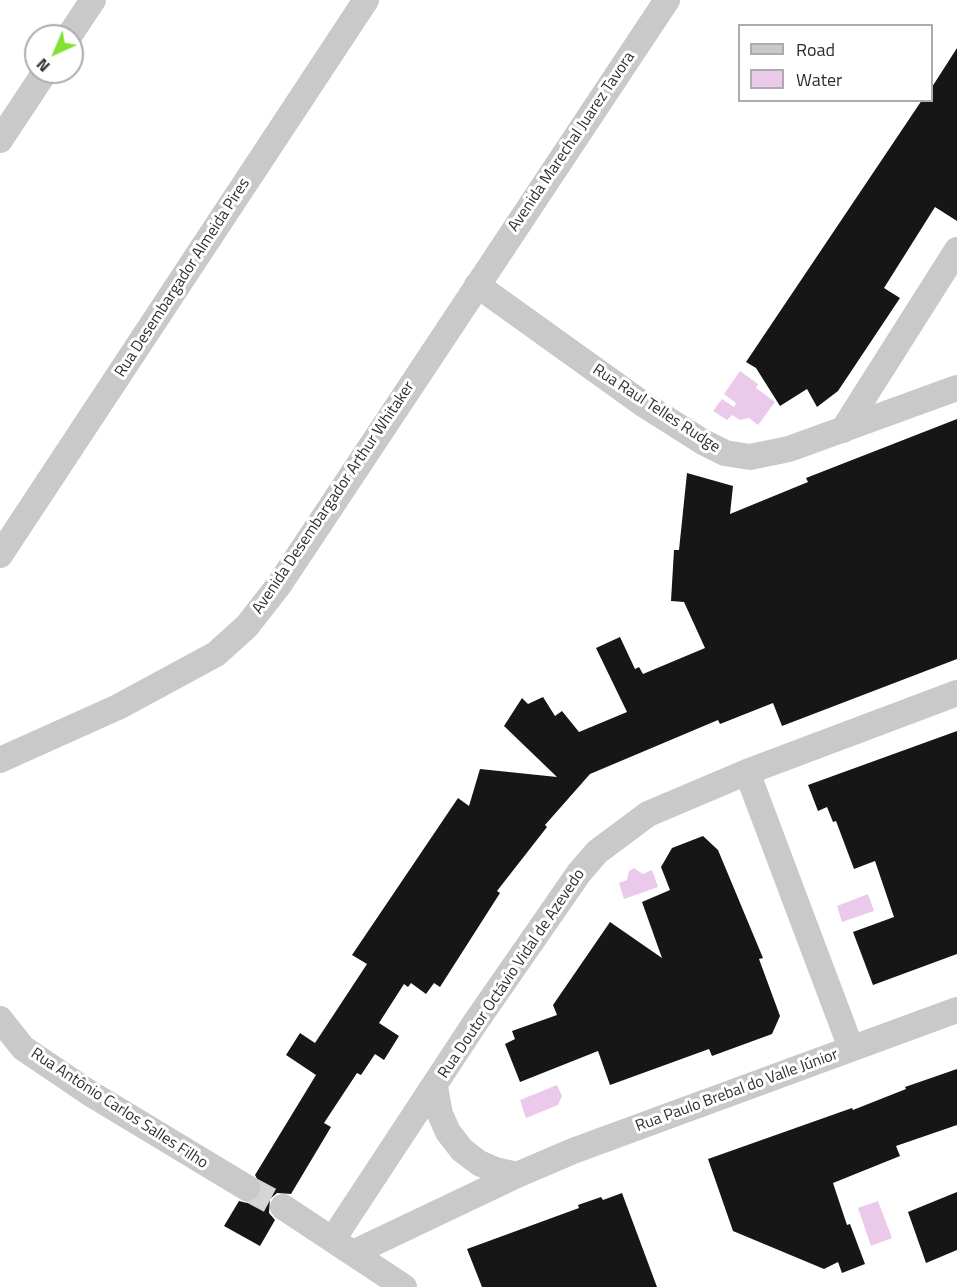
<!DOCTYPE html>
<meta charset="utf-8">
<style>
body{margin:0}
#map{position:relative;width:957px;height:1287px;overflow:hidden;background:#fff;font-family:"Titillium Web",sans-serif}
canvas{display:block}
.legend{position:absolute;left:738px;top:24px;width:195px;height:78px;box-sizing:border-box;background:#fff;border:2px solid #acacac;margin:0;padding:8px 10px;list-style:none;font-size:18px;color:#2f2f2f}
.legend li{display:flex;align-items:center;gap:12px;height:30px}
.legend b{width:30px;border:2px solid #acacac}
.north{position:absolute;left:24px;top:24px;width:60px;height:60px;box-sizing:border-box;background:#fff;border:2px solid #acacac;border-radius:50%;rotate:224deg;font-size:16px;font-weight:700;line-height:24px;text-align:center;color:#2f2f2f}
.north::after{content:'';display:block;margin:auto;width:21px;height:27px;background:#82e234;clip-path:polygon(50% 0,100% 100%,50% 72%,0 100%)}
</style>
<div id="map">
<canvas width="957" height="1287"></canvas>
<ul class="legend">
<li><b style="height:8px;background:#c9c9c9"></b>Road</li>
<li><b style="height:16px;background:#ebc9eb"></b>Water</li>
</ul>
<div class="north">N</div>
</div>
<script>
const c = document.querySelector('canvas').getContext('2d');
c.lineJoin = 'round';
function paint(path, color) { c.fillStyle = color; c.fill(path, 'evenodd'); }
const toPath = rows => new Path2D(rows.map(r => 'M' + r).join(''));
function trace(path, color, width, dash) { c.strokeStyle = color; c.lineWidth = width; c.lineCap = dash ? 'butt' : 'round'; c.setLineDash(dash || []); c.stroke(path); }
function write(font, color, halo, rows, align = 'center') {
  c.font = font + ' "Titillium Web",sans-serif'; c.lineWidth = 6; c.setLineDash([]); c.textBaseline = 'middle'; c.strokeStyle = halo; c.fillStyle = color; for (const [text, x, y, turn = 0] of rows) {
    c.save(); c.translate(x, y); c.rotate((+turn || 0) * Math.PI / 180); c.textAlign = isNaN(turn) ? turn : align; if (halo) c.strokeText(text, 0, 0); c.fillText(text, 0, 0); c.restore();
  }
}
const water = toPath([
 [740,371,758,384,756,388,775,402,758,425,749,418,740,420,732,415,727,420,713,411,722,399,734,407,736,403,724,394],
 [634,868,643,874,652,870,658,887,624,899,619,883,627,880,629,871],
 [868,894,874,911,842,922,837,906],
 [557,1085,562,1096,558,1105,526,1118,520,1100],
 [878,1201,892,1238,871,1246,858,1208]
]);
const building = toPath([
 [957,48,957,221,935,207,884,288,900,298,838,391,817,407,807,389,780,406,756,368,746,362,922,100,932,100,932,87],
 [957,419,957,659,782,726,773,703,720,724,718,720,590,774,545,825,547,827,497,891,500,893,440,987,434,983,426,994,411,983,408,987,404,984,379,1023,399,1036,384,1060,375,1054,361,1075,357,1073,324,1123,331,1127,291,1194,277,1193,270,1199,269,1213,275,1220,260,1246,224,1226,239,1201,247,1203,259,1196,262,1188,255,1175,316,1075,286,1055,300,1033,315,1043,367,964,352,955,458,798,469,806,480,769,557,777,504,726,522,698,528,704,543,697,555,716,562,711,579,732,627,712,596,648,620,637,635,669,639,667,643,674,705,648,684,602,671,601,674,550,679,550,687,473,733,486,730,514,808,482,806,478],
 [957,731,957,954,873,985,853,932,894,917,875,861,854,869,836,821,833,822,827,807,818,811,808,785],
 [703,836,718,850,763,958,759,959,780,1016,772,1034,712,1056,709,1049,610,1085,598,1051,520,1082,505,1044,515,1039,512,1031,557,1015,553,1005,610,922,662,958,642,902,670,890,661,867,672,848],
 [957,1069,957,1125,896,1146,900,1156,833,1183,847,1225,850,1224,865,1264,842,1273,838,1262,824,1269,733,1231,708,1159,852,1108,853,1110,906,1089,905,1087],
 [957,1192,957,1250,926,1263,908,1212],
 [622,1193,657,1287,482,1287,467,1249,579,1208,578,1205,601,1197,603,1200]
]);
const streetTunnel = toPath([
 [247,1188,283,1207]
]);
const street = toPath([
 [69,36,93,0],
 [0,140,45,72],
 [477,285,643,404,703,442,725,453,750,457,789,449,957,388],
 [843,430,957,250],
 [0,555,366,0],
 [0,760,118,707,216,654,247,626,279,585,667,0],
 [747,772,957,693],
 [0,1019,23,1048,88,1092,247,1188],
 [435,1087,440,1114,448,1132,462,1150,479,1163,495,1170,517,1175],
 [283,1207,404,1287],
 [333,1239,475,1023,579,873,597,852,648,814,747,772,851,1048],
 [353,1253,517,1175,573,1151,957,1010]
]);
const streetNames = [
 ["Avenida Marechal Juarez Tavora",572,142,-56],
 ["Rua Desembargador Almeida Pires",183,278,-57],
 ["Rua Raul Telles Rudge",656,409,33],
 ["Avenida Desembargador Arthur Whitaker",334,498,-56],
 ["Rua Doutor Octávio Vidal de Azevedo",512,974,-56],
 ["Rua Paulo Brebal do Valle Júnior",737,1091,-20],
 ["Rua Antônio Carlos Salles Filho",119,1109,33]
];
paint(water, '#ebc9eb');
paint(building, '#161616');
trace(streetTunnel, '#d5d5d5', 26, [26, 13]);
trace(street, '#c9c9c9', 26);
write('16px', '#2f2f2f', '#fff', streetNames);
</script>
